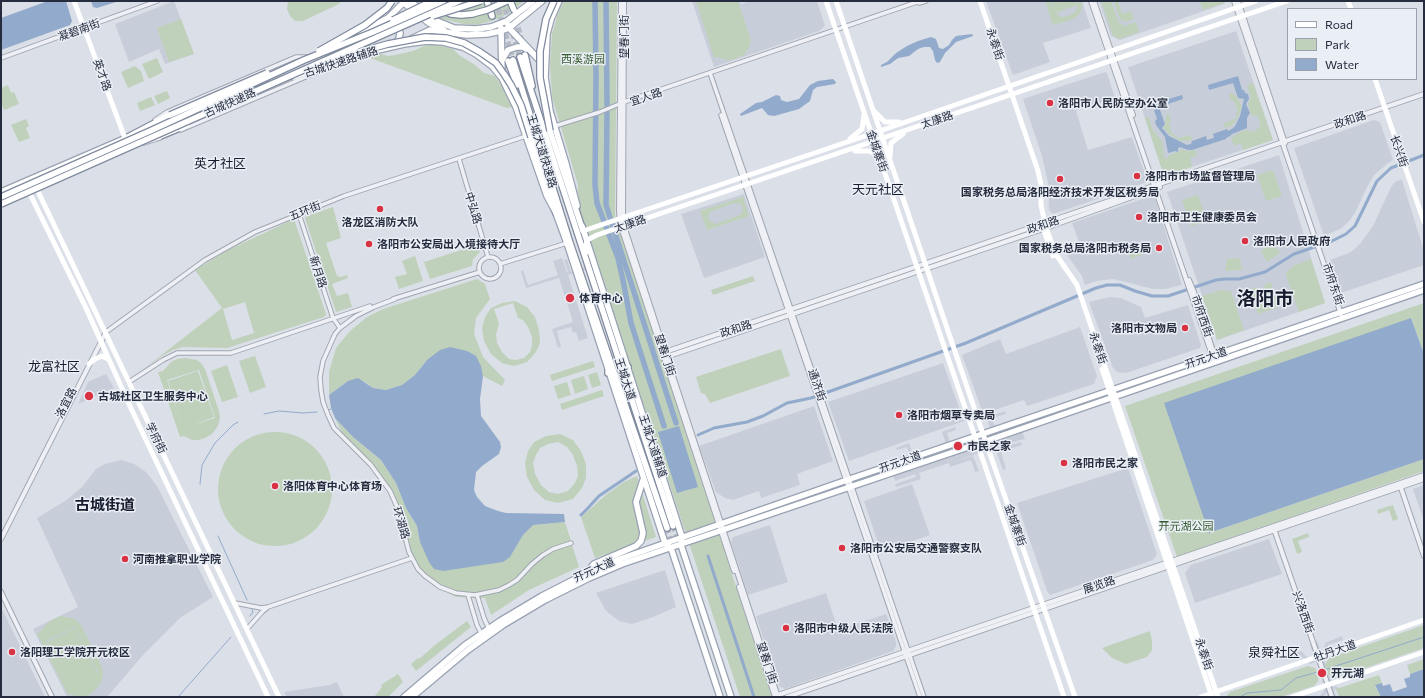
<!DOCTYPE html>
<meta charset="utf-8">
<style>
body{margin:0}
#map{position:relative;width:1425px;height:698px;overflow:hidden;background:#dbdfe7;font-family:Commissioner,sans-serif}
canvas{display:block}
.frame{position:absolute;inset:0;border:2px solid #242c3e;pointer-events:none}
.legend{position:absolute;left:1287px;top:8px;width:130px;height:72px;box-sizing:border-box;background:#eaeef5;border:1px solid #9ba0ac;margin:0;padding:5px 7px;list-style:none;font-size:12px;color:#242c3e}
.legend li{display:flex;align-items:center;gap:8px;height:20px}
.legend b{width:20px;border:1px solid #9ba0ac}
</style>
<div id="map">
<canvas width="1425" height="698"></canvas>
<div class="frame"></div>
<ul class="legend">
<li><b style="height:5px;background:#fff"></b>Road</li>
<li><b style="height:11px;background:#bfd1bb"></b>Park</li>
<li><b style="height:11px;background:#92aacb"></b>Water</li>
</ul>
</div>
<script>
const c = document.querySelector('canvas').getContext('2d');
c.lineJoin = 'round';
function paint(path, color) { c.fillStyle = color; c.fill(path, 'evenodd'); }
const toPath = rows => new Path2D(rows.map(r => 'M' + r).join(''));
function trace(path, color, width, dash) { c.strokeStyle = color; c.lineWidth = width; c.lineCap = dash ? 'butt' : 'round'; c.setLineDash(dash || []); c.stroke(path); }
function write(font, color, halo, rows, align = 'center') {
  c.font = font + ' Commissioner,"Noto Sans SC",sans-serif'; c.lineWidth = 3; c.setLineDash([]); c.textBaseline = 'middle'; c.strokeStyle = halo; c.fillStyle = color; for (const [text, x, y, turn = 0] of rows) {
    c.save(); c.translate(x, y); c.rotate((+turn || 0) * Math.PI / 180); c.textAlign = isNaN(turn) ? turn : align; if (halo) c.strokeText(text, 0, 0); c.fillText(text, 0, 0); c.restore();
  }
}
const built = toPath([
 [174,1,194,54,165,64,159,49,129,62,115,24],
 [692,1,739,1,741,4,751,1,817,1,825,26,819,31,714,67],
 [986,1,1082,1,1091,28,1043,43,1050,62,1013,75],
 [1099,1,1226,1,1224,4,1120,40,1111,36],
 [1236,31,1273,140,1164,176,1128,67],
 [1105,72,1107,73,1115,98,1076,111,1088,150,1132,137,1147,180,1144,183,1053,214,1049,210,1048,182,1042,156,1023,99],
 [1374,120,1380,122,1393,160,1388,163,1374,175,1366,189,1356,211,1350,220,1342,228,1324,236,1294,148],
 [1279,155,1325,303,1217,340,1167,192],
 [1402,180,1424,251,1424,265,1341,293,1330,260,1351,252,1360,244,1373,226,1391,187,1396,181],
 [744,194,765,257,704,278,681,214],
 [1151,196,1155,198,1182,285,1165,289,1153,289,1113,279,1096,281,1085,285,1082,276,1065,252,1075,247,1079,242,1072,223],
 [562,258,567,273,568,272,564,260,567,259,571,272,600,262,604,264,568,275,588,338,579,341,576,332,573,333,571,327,557,331,561,347,558,348,552,329,573,322,559,278,526,288,521,271,523,270,528,285,558,275,553,261],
 [1110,297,1121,298,1141,307,1145,318,1188,305,1201,345,1200,348,1126,373,1117,372,1113,368,1089,302],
 [1080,327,1097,376,1094,384,1027,406,1024,400,989,412,981,408,962,355,1000,339,1006,354],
 [943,363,964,421,849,461,828,402],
 [106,374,114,388,78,404,88,382],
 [814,406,833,461,797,474,800,485,761,498,759,491,733,500,725,498,716,492,699,446],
 [1005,411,1006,414,992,418,995,428,1018,420,1025,439,1006,444,1007,446,1021,442,1022,445,1001,452,1006,469,1003,470,995,448,953,462,973,456,979,471,975,472,971,460,950,467,949,463,919,473,921,479,896,487,895,484,916,477,915,474,895,481,889,462,910,456,907,447,897,450,896,448,909,443,913,455,946,444,942,432,955,427,956,430,947,433,950,443,990,429,987,417],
 [121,460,134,464,146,472,157,486,213,597,180,618,144,654,107,697,67,697,33,629,78,607,37,518,65,501,82,487,96,469,105,464],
 [1128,468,1157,554,1153,560,1050,595,1047,591,1017,503],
 [912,484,930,535,881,552,864,501],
 [1424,485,1424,521,1413,489],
 [770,525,788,582,748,595,731,542,733,537],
 [1269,539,1282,574,1195,603,1185,573,1191,565],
 [665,570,676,607,653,617,632,624,619,621,606,611,596,593],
 [826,593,838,630,886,614,896,642,896,646,893,651,785,689,779,686,756,616],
 [1,607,45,697,1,697],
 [1342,636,1343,640,1328,645,1326,658,1324,659,1333,687,1336,686,1346,695,1344,697,1335,689,1334,690,1336,697,1328,697,1326,693,1323,697,1319,697,1325,689,1316,662,1310,664,1300,655,1285,659,1284,657,1301,651,1310,660,1314,658,1310,644,1317,641,1323,656,1325,643],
 [337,682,344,697,287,697,284,692,329,685]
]);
const green = toPath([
 [288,1,341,1,339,4,303,21,295,21,290,16,287,9],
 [417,1,524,1,512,11,501,17,492,21,475,25,464,24,442,19],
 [564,1,617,1,615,215,772,697,740,697,591,247,577,199,578,185,552,97,550,64,552,34,558,13],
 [696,1,738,1,751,41,749,48,744,55,732,60,726,60,718,57,714,58],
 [1045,1,1051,1,1054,11,1052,1,1076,1,1077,4,1077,1,1082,1,1082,8,1080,13,1074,19,1053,25],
 [1077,5,1076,11,1069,16,1061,17,1056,13],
 [1101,1,1111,1,1119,23,1125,26,1136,22,1139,32,1119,39,1113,36],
 [1114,1,1118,1,1122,14,1131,11,1134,19,1125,22,1120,19],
 [1202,1,1225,1,1224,3,1203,10,1200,2],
 [181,19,194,54,169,62,157,28],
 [433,44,453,49,459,55,475,65,484,73,495,76,503,88,512,107,507,108,370,58,369,56,379,53,388,56,395,55,413,51,424,46],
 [157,58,163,72,149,79,142,64],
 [135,66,141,71,144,81,128,88,121,72],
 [1253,83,1273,140,1243,150,1241,143,1234,146,1231,138,1242,131,1248,130,1250,132,1255,131,1260,126,1260,122,1257,116,1251,115,1248,104,1251,98,1247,85],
 [8,85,11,93,14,92,19,104,4,110,1,102,1,88],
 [167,91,170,98,158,104,154,96],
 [1231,93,1236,96,1241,105,1241,110,1235,122,1231,126,1225,128,1223,124,1234,119,1236,118,1236,113,1238,112,1234,101,1231,101,1229,94],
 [151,97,155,105,140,111,137,103],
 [1167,114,1169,114,1171,121,1169,123,1172,134,1174,134,1177,137,1179,138,1191,135,1192,140,1185,141,1180,141,1168,133,1163,127,1166,124,1165,120],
 [1149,117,1153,130,1162,141,1164,156,1166,159,1168,158,1169,155,1177,152,1180,153,1180,149,1187,151,1195,150,1197,156,1190,158,1192,167,1164,176,1145,118],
 [26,119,29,126,26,128,30,138,19,142,11,125],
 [1273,170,1282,196,1266,201,1257,175],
 [1198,195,1207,221,1191,226,1182,200],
 [743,197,749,216,707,230,700,211],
 [734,203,738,203,742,205,743,211,740,215,715,224,709,220,708,216,710,212],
 [333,207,341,238,326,243,337,276,341,277,347,275,348,278,332,284,337,296,348,293,352,307,336,312,305,218,307,216],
 [294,219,326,314,324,317,227,348,183,347,173,350,162,356,137,374,222,308,195,270,230,249],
 [245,302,254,333,232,340,223,309],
 [1272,243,1280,253,1267,262,1261,251],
 [477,245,481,249,479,253,473,259,472,266,430,279,424,262],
 [1141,245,1144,254,1131,259,1127,250],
 [415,256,423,281,399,289,395,277,407,274,402,261],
 [1240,258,1242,270,1225,271,1227,259],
 [1311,259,1325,303,1299,312,1286,275,1287,271,1295,265],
 [753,276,755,281,713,295,711,290],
 [477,279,485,284,490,299,476,318,474,334,483,357,505,380,502,386,483,376,481,366,427,360,415,375,402,385,386,390,373,388,365,382,348,381,329,395,329,372,336,348,350,331,367,317,383,309],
 [1271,282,1279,307,1258,314,1250,289,1257,287,1259,294,1266,291,1264,285],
 [1221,290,1231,291,1244,330,1217,340,1202,296],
 [515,301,527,307,535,317,539,330,540,343,536,352,527,362,514,366,502,363,491,354,484,341,482,328,485,317,491,308,502,303],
 [513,303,518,318,523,320,528,327,532,337,532,346,530,352,524,358,516,360,509,359,502,352,497,343,496,334,499,324,494,309],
 [1424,303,1424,354,1411,318,1209,533,1424,459,1424,471,1177,557,1125,406],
 [781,349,790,376,710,403,705,394,701,393,696,377],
 [255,356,266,387,250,393,239,361],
 [185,358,197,360,201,363,205,369,219,411,220,418,218,426,212,434,205,438,199,440,192,440,184,436,180,437,158,372,163,371,171,362,177,359],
 [199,370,215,418,193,425,214,417,198,371,168,381,183,428,167,380],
 [593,361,595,367,552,381,550,375],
 [227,365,238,397,222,402,211,371],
 [597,372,601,385,592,388,588,375],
 [584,376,588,389,575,394,571,380],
 [567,382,571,395,558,399,554,386],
 [602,390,604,396,562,410,560,404],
 [335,418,353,437,381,460,396,483,406,508,417,526,420,542,510,557,523,535,533,525,565,522,579,567,529,590,491,615,485,598,456,597,434,586,417,572,397,507,389,491,376,471,344,437],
 '218 489a57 57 0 1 1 114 0a57 57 0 1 1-114 0Z',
 [560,434,573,440,581,451,586,464,586,478,582,488,573,499,558,503,545,500,534,490,527,477,525,463,528,451,534,442,546,436],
 [558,442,567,447,573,455,577,466,578,476,575,483,568,491,558,494,549,492,541,485,535,474,533,463,536,455,540,448,548,444],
 [637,476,656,537,595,558,581,517,607,494,624,482],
 [1393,505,1398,519,1393,521,1389,510,1378,514,1377,510],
 [1308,533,1309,537,1298,541,1302,552,1297,554,1292,539],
 [60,616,72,618,76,620,81,625,101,665,103,672,102,680,97,688,91,694,85,696,78,697,70,694,68,695,37,634,40,632,47,623],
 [75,627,98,672,77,682,97,672,75,628,47,642,68,686,46,641],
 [467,621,471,627,416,671,411,664,418,658,419,659,435,645],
 [1424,625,1424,648,1336,678,1329,675,1326,670,1325,664,1329,658],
 [1150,631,1152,641,1152,650,1147,657,1126,664,1112,658,1102,648],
 [1424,659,1424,669,1410,674,1407,665],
 [1308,666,1315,668,1319,674,1318,681,1314,686,1280,697,1226,697,1230,692],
 [398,674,403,682,388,697,374,697,382,687,381,685],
 [1379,675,1382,683,1375,686,1381,697,1339,697,1336,689]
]);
const water = toPath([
 [48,1,66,1,72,21,70,25,1,50,1,18],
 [91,1,119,1,97,8,93,7],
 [972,34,973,36,956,42,945,53,940,62,937,63,935,60,933,51,930,47,924,47,918,49,909,56,898,58,890,64,881,67,881,65,887,62,896,53,907,46,918,41,931,37,936,39,939,48,943,49,949,45,952,40,956,36],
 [1238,76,1242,90,1244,90,1245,93,1248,94,1249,99,1246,104,1250,113,1247,118,1247,128,1232,134,1230,136,1226,138,1226,139,1192,150,1188,150,1180,147,1178,148,1178,152,1175,151,1168,153,1165,137,1156,125,1155,121,1157,119,1152,104,1182,95,1183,99,1159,107,1165,124,1162,128,1169,136,1187,145,1191,144,1192,141,1206,136,1207,140,1214,138,1213,134,1227,129,1228,131,1232,129,1235,126,1240,116,1244,99,1238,98,1233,83,1209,90,1208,85],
 [833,79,836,82,835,84,817,87,813,90,810,101,799,109,774,116,768,115,762,108,741,116,740,114,756,103,762,102,776,95,780,96,781,100,787,102,799,99,810,85,818,81],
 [1411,318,1424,354,1424,459,1209,533,1164,403],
 [450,347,467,351,476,356,481,366,483,376,480,399,481,416,500,442,501,447,499,454,482,466,476,472,474,490,477,497,485,506,498,511,506,513,564,514,565,522,533,525,523,535,510,557,503,562,443,571,434,569,429,562,420,542,417,526,406,508,396,483,381,460,353,437,335,418,331,408,329,395,348,381,358,378,373,388,386,390,402,385,415,375,427,360,440,350],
 [679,426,698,487,677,493,658,432],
 [1424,669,1424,697,1381,697,1375,685,1382,683,1383,686,1390,684,1393,692,1407,687,1404,679,1410,677,1410,674]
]);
const stream = toPath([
 [328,410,331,409],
 [264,414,279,411,303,413,317,412],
 [200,484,202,465,215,443,233,425,238,422],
 [218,536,247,600],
 [250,616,253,612,252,609],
 [1324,670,1424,637],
 [178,697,231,637],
 [1240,697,1247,693,1281,690,1296,678,1321,671]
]);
const canal = toPath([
 [698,435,714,428,747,422,763,416,787,403,811,398,966,343,1096,288,1107,285,1120,285,1135,291,1152,296,1168,296,1216,280,1225,279,1239,279,1265,272,1294,254,1332,241,1346,234,1355,226,1377,181,1391,168,1424,155],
 [581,515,588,508,599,496,636,471],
 [708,556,754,697]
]);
const river = toPath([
 [595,1,596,76,595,185,597,203,618,258,624,285,631,323,664,426],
 [606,1,607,105],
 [607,113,606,205,676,423]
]);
const trunkTunnel = toPath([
 [496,1,513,60],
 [503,1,520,57],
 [514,11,525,55],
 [673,526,679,543],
 [667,528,672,545]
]);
const minor = toPath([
 [919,3,926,1],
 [1,58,157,1],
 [710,73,924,697],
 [721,115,920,697],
 [155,120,167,112,296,57,307,57],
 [555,126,600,112,624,102,920,1],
 [181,130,336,64],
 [144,143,160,138],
 [459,159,488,257],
 [299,214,333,318,340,328],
 '479 268a11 11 0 1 1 22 0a11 11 0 1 1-22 0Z',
 [500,264,567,243],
 [393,299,480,272],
 [395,299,374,307,356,316,340,328,335,334,323,361,320,377,321,390,323,402,328,415,334,428,371,465,390,491,398,509,409,552,418,569,425,576,440,587,456,593,475,595,499,590,509,585,517,580,532,564,543,555,553,549,571,543],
 [106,332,205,260,255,232,344,196,526,136],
 [129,382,163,360,177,353,231,353,370,306],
 [468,595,477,625,482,635],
 [477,595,484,618,489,629],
 [235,603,261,608,268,607,412,558],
 [247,629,262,612,267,608]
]);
const tertiary = toPath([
 [621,1,619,212,621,227,734,571],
 [624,1,623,217,624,226,778,697],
 [1091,1,1213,358],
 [1094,1,1133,115],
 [1234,1,1341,314],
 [1238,1,1285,143],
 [1189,280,1194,292,1215,357],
 [662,353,1424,94],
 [663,358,1043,229,1160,187],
 [1400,485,1424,556],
 [1274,529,1332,697],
 [1,539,106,332],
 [739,587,775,697],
 [1,592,52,697],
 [775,696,1424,475],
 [787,697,1424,479]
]);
const secondary = toPath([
 [74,1,126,141],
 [826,1,1064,697],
 [836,1,983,434,1075,697],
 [980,1,1038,171,1041,185,1041,205,1045,224,1055,253,1077,285,1218,697],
 [1348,1,1351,9],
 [1375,79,1424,222],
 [875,112,885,122,899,122],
 [850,139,862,129,864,115],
 [855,151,869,151,874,153,879,160],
 [890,156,891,143,903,134],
 [35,185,279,697],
 [27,188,86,308,128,402,268,697],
 [1041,222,1053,256],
 [583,231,871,134,1256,1],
 [587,240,597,235,1287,1],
 [89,364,95,359,102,356,108,359],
 [1102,369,1212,697],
 [1201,697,1424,620],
 [1292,697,1424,652]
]);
const primary = toPath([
 [410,1,432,19,454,28,476,29,491,27,507,21,533,1],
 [559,1,551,19,547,34,545,77,550,111,566,164,577,206],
 [404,3,429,23,444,30],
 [508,25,509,28,542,63],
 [501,28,502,74],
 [411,39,430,30,467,35,487,34,501,31,509,28,542,1],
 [395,44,399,39,400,33,397,24],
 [335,45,388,18,405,1],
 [502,60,508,50,517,47,523,47,526,49],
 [294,77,318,67,378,50,404,44,427,41,443,42,463,47,476,54,492,66,502,78,516,107,547,196,556,213,567,243,665,543,671,548,720,697],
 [159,123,197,106],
 [1,192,131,136],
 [582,226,682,537,681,545,731,697],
 [588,571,594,564,636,546,641,541,643,533,636,502,643,480],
 [404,697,465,645,500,621,542,596,587,573,620,559,850,479,1424,284],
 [412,697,468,650,503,625,545,600,589,578,622,564,986,441,1424,290]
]);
const trunk = toPath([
 [487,1,492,16],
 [510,1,514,10],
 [431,3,438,8,451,14,461,15,472,14],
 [525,55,532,86],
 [520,57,673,526],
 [513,60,570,243,667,528],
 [508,61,517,85],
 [550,131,583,231],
 [128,137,170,115],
 [158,137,187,125],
 [531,137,556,213],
 [586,252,587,240],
 [620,358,628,367],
 [608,373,609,361]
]);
const trunkBridge = toPath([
 [472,14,487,10,507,1],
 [433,16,481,1],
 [393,20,432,1],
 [319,51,365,25,387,8,392,1],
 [344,56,388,44,425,37,446,38,464,43,480,52,496,63,504,74,511,85,521,105,531,137],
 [170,115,267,73],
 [550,131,540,78,540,51,546,19,554,1],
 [1,197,150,131,304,60,373,32,443,1],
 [1,204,459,1]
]);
const markers = [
 [1050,103,4,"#d93243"],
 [1137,176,4,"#d93243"],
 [1060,179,4,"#d93243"],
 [380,209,4,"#d93243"],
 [1139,217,4,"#d93243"],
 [1245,241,4,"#d93243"],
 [369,244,4,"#d93243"],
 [1159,248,4,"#d93243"],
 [570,298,5,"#d93243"],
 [1185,328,4,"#d93243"],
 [89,396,5,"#d93243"],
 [899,415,4,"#d93243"],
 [958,446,5,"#d93243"],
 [1064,463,4,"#d93243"],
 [275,486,4,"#d93243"],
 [842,548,4,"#d93243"],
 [125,559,4,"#d93243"],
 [786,628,4,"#d93243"],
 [12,652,4,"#d93243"],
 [1322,673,5,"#d93243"]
];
const streetNames = [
 ["凝碧南街",79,30,-20],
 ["望春门街",624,37,-90],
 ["永泰街",995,44,71],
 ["古城快速路辅路",341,62,-18],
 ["英才路",102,75,70],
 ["宜人路",646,97,-19],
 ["古城快速路",230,103,-24],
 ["太康路",937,120,-19],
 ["政和路",1350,120,-19],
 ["王城大道快速路",542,151,73],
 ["金城寨街",877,151,71],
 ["长兴街",1399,151,71],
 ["中弘路",473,208,73],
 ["五环街",305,211,-22],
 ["太康路",630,224,-19],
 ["政和路",1043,225,-19],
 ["新月路",318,272,72],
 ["市府东街",1333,284,71],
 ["市府西街",1202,316,71],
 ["政和路",736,329,-18],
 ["永泰街",1098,348,71],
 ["望春门街",665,355,72],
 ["开元大道",1206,358,-19],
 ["王城大道",625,379,72],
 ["通济街",817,385,71],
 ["洛宜路",66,403,-63],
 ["学府街",156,438,64],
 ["王城大道辅道",653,446,72],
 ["开元大道",900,462,-19],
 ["环湖路",401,523,73],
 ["金城寨街",1015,525,71],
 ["开元大道",594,570,-24],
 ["展览路",1099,585,-19],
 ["兴洛西街",1303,612,71],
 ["牡丹大道",1335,651,-19],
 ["永泰街",1204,654,71],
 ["望春门街",767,663,72]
];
const parkNames = [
 ["西溪游园",583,59],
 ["开元湖公园",1186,526]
];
const poiNames = [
 ["洛阳市人民防空办公室",1058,103],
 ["洛阳市市场监督管理局",1145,176],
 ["国家税务总局洛阳经济技术开发区税务局",1060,192,"center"],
 ["洛阳市卫生健康委员会",1147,217],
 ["洛龙区消防大队",380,222,"center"],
 ["洛阳市人民政府",1253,241],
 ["洛阳市公安局出入境接待大厅",377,244],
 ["国家税务总局洛阳市税务局",1151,248,"right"],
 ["体育中心",579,298],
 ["洛阳市文物局",1177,328,"right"],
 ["古城社区卫生服务中心",98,396],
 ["洛阳市烟草专卖局",907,415],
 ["市民之家",967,446],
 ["洛阳市民之家",1072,463],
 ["洛阳体育中心体育场",283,486],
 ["洛阳市公安局交通警察支队",850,548],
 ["河南推拿职业学院",133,559],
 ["洛阳市中级人民法院",794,628],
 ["洛阳理工学院开元校区",20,652],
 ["开元湖",1331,673]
];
const quarterNames = [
 ["英才社区",220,164],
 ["天元社区",878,190],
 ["龙富社区",54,367],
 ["泉舜社区",1274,653]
];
const districtNames = [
 ["古城街道",105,505]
];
const townNames = [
 ["洛阳市",1265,299]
];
paint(built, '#c8ced9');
paint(green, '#bfd1bb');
paint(water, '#92aacb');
trace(stream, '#92aacb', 1);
trace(canal, '#92aacb', 3);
trace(river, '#92aacb', 5.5);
trace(trunkTunnel, '#b6bbc5', 5.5, [5.5, 3]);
trace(minor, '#a0a6b1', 5.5);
trace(tertiary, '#a0a6b1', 6);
trace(primary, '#99a2b3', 8);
trace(trunk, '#818b9f', 8);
trace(minor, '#eef0f5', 3.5);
trace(tertiary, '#eef0f5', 4);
trace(secondary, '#fff', 5);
trace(primary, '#fff', 5.5);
trace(trunk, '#fff', 5.5);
trace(trunkBridge, '#818b9f', 8, []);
trace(trunkBridge, '#fff', 5.5);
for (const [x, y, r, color] of markers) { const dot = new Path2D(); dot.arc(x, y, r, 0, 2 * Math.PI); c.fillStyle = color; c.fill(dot); trace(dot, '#eaeef5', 1.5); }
write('11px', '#242c3e', '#eaeef5', streetNames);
write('11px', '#365b30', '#eaeef5', parkNames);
write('bold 11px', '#242c3e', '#eaeef5', poiNames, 'left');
write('13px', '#161d2e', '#eaeef5', quarterNames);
write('bold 15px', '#161d2e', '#eaeef5', districtNames);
write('bold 19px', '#161d2e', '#eaeef5', townNames);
</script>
